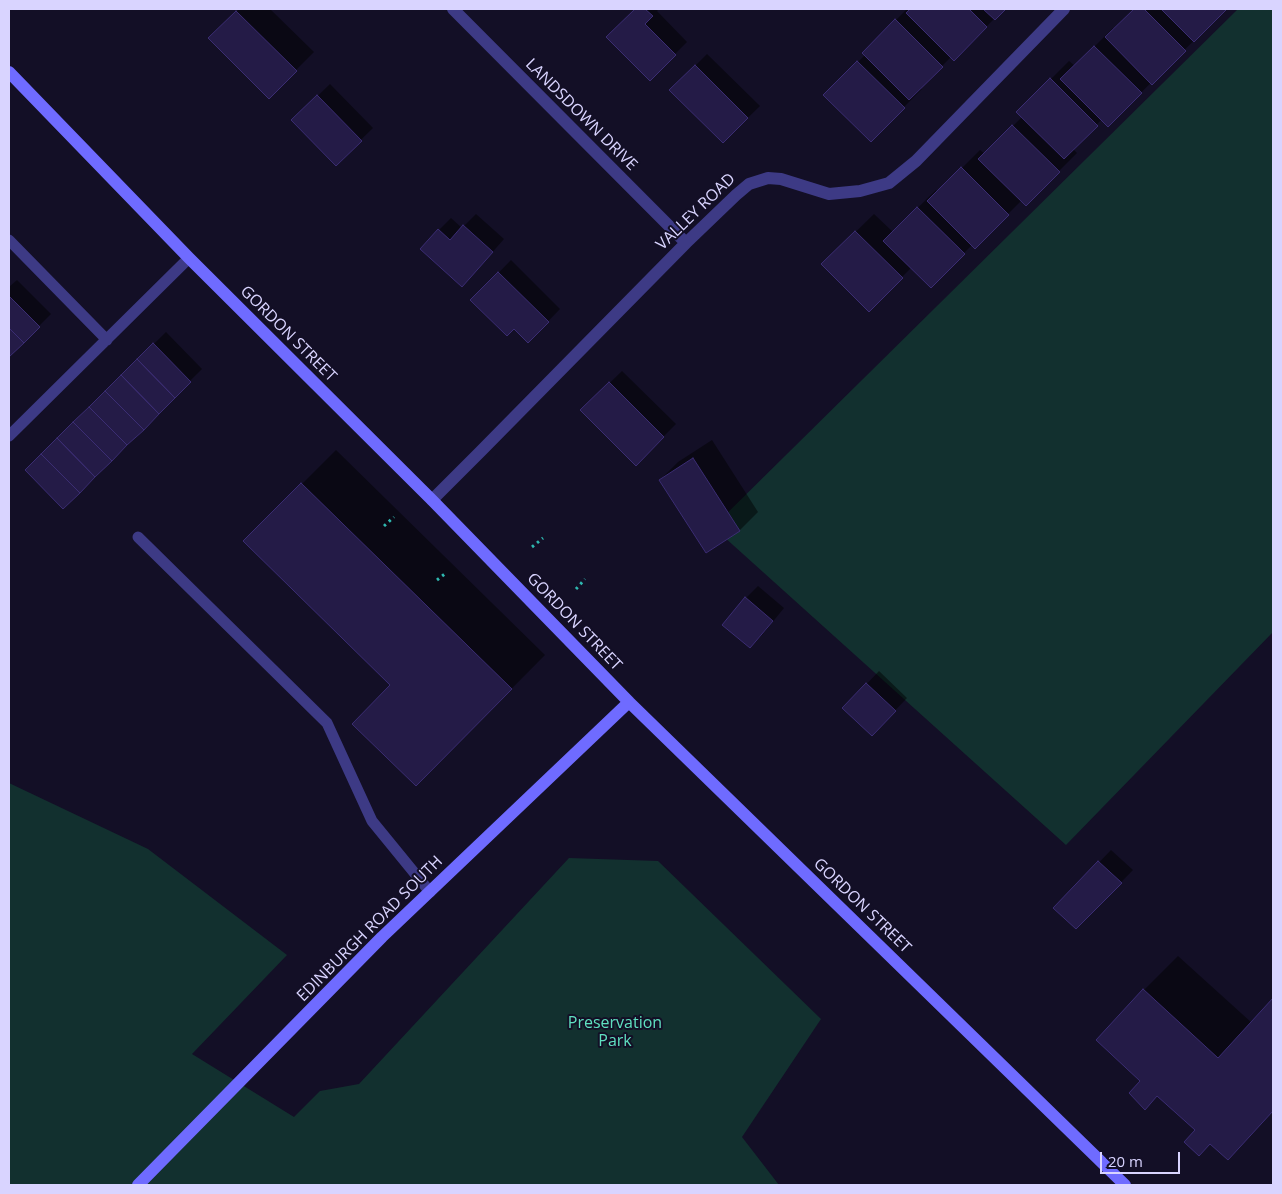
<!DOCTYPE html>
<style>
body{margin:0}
#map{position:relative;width:1282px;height:1194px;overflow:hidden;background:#130f26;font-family:"Open Sans",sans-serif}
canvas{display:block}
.frame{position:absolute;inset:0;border:10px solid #d9d4ff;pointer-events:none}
.scale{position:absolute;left:1100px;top:1152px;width:80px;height:22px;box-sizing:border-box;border:2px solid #d9d4ff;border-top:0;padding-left:6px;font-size:15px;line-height:18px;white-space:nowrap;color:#d9d4ff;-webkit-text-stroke:4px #130f26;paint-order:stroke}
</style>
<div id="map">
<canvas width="1282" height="1194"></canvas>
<div class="frame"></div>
<div class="scale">20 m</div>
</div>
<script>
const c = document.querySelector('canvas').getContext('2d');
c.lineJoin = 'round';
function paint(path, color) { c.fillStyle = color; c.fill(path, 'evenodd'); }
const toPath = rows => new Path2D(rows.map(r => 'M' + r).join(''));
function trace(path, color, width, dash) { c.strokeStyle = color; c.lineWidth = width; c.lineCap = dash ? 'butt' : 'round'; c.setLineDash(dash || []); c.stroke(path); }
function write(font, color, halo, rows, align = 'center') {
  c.font = font + ' "Open Sans",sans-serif'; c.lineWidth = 4; c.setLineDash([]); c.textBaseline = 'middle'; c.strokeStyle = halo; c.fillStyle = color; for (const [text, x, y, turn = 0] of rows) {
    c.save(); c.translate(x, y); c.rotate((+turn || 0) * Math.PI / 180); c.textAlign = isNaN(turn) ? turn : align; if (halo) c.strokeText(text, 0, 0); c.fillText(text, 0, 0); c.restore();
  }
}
const green = toPath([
 [1238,9,1273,9,1273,632,1066,845,713,527],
 [9,783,148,849,287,955,192,1054,294,1117,320,1091,359,1084,569,858,658,861,821,1019,742,1137,779,1185,9,1185]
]);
const shadow = toPath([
 [239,9,270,9,314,52,269,97,210,38],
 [637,9,659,9,657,11,687,42,650,79,608,37],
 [907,9,1004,9,954,59,951,57,920,88,922,89,871,140,825,95,865,55,863,53],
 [1135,9,1226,9,1108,125,1102,119,1073,149,1077,153,1044,186,1022,200,975,247,973,244,931,286,912,267,869,310,823,264,874,214,893,232,936,190,938,192,980,150,985,154,1023,116,1018,112,1069,61,1075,66,1113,28,1114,29],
 [707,54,760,106,723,142,671,90],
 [330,84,373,128,336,164,293,120],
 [476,214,504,239,474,273,439,230,451,218,462,228],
 [511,260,560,309,528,342,514,328,472,300],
 [17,280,51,314,9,356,9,287],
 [166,332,202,369,63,507,27,470],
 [622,371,676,424,636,464,582,410],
 [712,440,758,512,740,530,707,551,660,480,678,462],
 [336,450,545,655,416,785,391,685,245,541],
 [758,586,784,608,762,635,750,647,746,598],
 [879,671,907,698,884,722,844,708],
 [1111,850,1133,870,1076,928,1055,908],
 [1178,956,1252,1023,1273,1000,1273,1111,1228,1158,1097,1040,1144,990]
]);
const building = toPath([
 [635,9,645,9,653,16,645,24,676,55,650,81,606,37,635,9],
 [910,9,969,9,987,27,954,61,906,13,910,9],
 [983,9,1006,9,995,20,983,9],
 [1134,9,1144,9,1186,51,1152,85,1105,37,1134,9],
 [1161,9,1227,9,1194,42,1161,9],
 [236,11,297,71,269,99,208,38,236,11],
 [895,19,943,67,909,100,862,53,895,19],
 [1094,46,1142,93,1108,127,1060,79,1094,46],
 [857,61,905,108,871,142,823,95,857,61],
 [695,65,748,118,723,143,669,90,695,65],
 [1050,78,1098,126,1064,159,1016,112,1050,78],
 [317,95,362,141,336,166,291,120,317,95],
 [1012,125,1060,172,1026,206,978,159,1012,125],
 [961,167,1009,215,975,249,927,201,961,167],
 [917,207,965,254,931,288,883,241,917,207],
 [463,225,493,252,462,287,420,249,438,229,450,240,463,225],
 [855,231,903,278,869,312,821,264,855,231],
 [498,272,549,322,528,343,514,329,507,336,470,300,498,272],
 [9,296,40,327,24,343,9,328,9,296],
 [9,328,24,343,9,357,9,328],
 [153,343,191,382,175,398,137,359,153,343],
 [137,359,175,398,159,414,121,375,137,359],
 [121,375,159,414,144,430,105,391,121,375],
 [609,382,664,437,636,466,580,410,609,382],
 [105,391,144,430,127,445,89,407,105,391],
 [89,407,127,445,112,461,73,422,89,407],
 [73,422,112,461,95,477,57,438,73,422],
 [57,438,95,477,80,493,41,454,57,438],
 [41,454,80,493,63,509,25,470,41,454],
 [693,458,740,531,706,553,659,480,693,458],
 [301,483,512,689,416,786,352,724,390,685,243,541,301,483],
 [745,597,773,621,750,648,722,625,745,597],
 [866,683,896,711,872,736,842,708,866,683],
 [1098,861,1122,883,1076,929,1053,908,1098,861],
 [1143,989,1218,1058,1273,998,1273,1111,1228,1160,1210,1144,1199,1156,1184,1142,1195,1130,1157,1096,1145,1110,1129,1093,1140,1081,1096,1040,1143,989]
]);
const path = toPath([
 [384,526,394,517],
 [532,547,543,538],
 [437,580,446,573],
 [576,589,585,579]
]);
const lane = toPath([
 [9,240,107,340],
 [9,436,189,258],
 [138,537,327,723,372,821,430,892]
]);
const street = toPath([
 [453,9,686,243],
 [432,500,481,451,686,243,736,195,749,184,768,178,781,179,829,194,860,191,889,183,916,161,1064,9]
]);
const secondary = toPath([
 [9,72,189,258,432,500,629,702,1125,1185],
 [138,1185,382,937,629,702]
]);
const streetNames = [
 ["LANDSDOWN DRIVE",581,115,45],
 ["VALLEY ROAD",696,212,-44],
 ["GORDON STREET",288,334,45],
 ["GORDON STREET",574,622,46],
 ["GORDON STREET",862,906,44],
 ["EDINBURGH ROAD SOUTH",370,929,-45]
];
const parkNames = [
 ["Preservation",615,1023],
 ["Park",615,1041]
];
paint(green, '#12302f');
paint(shadow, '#0007');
paint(building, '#241b47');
trace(building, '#3b2d73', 1);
trace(path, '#2fb8b0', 3, [2.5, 4]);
trace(lane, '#3d3a85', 11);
trace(street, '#3d3a85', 12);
trace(secondary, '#6f6bff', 12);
write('16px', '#d9d4ff', '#130f26', streetNames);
write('16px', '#5fe0c0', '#130f26', parkNames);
</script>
